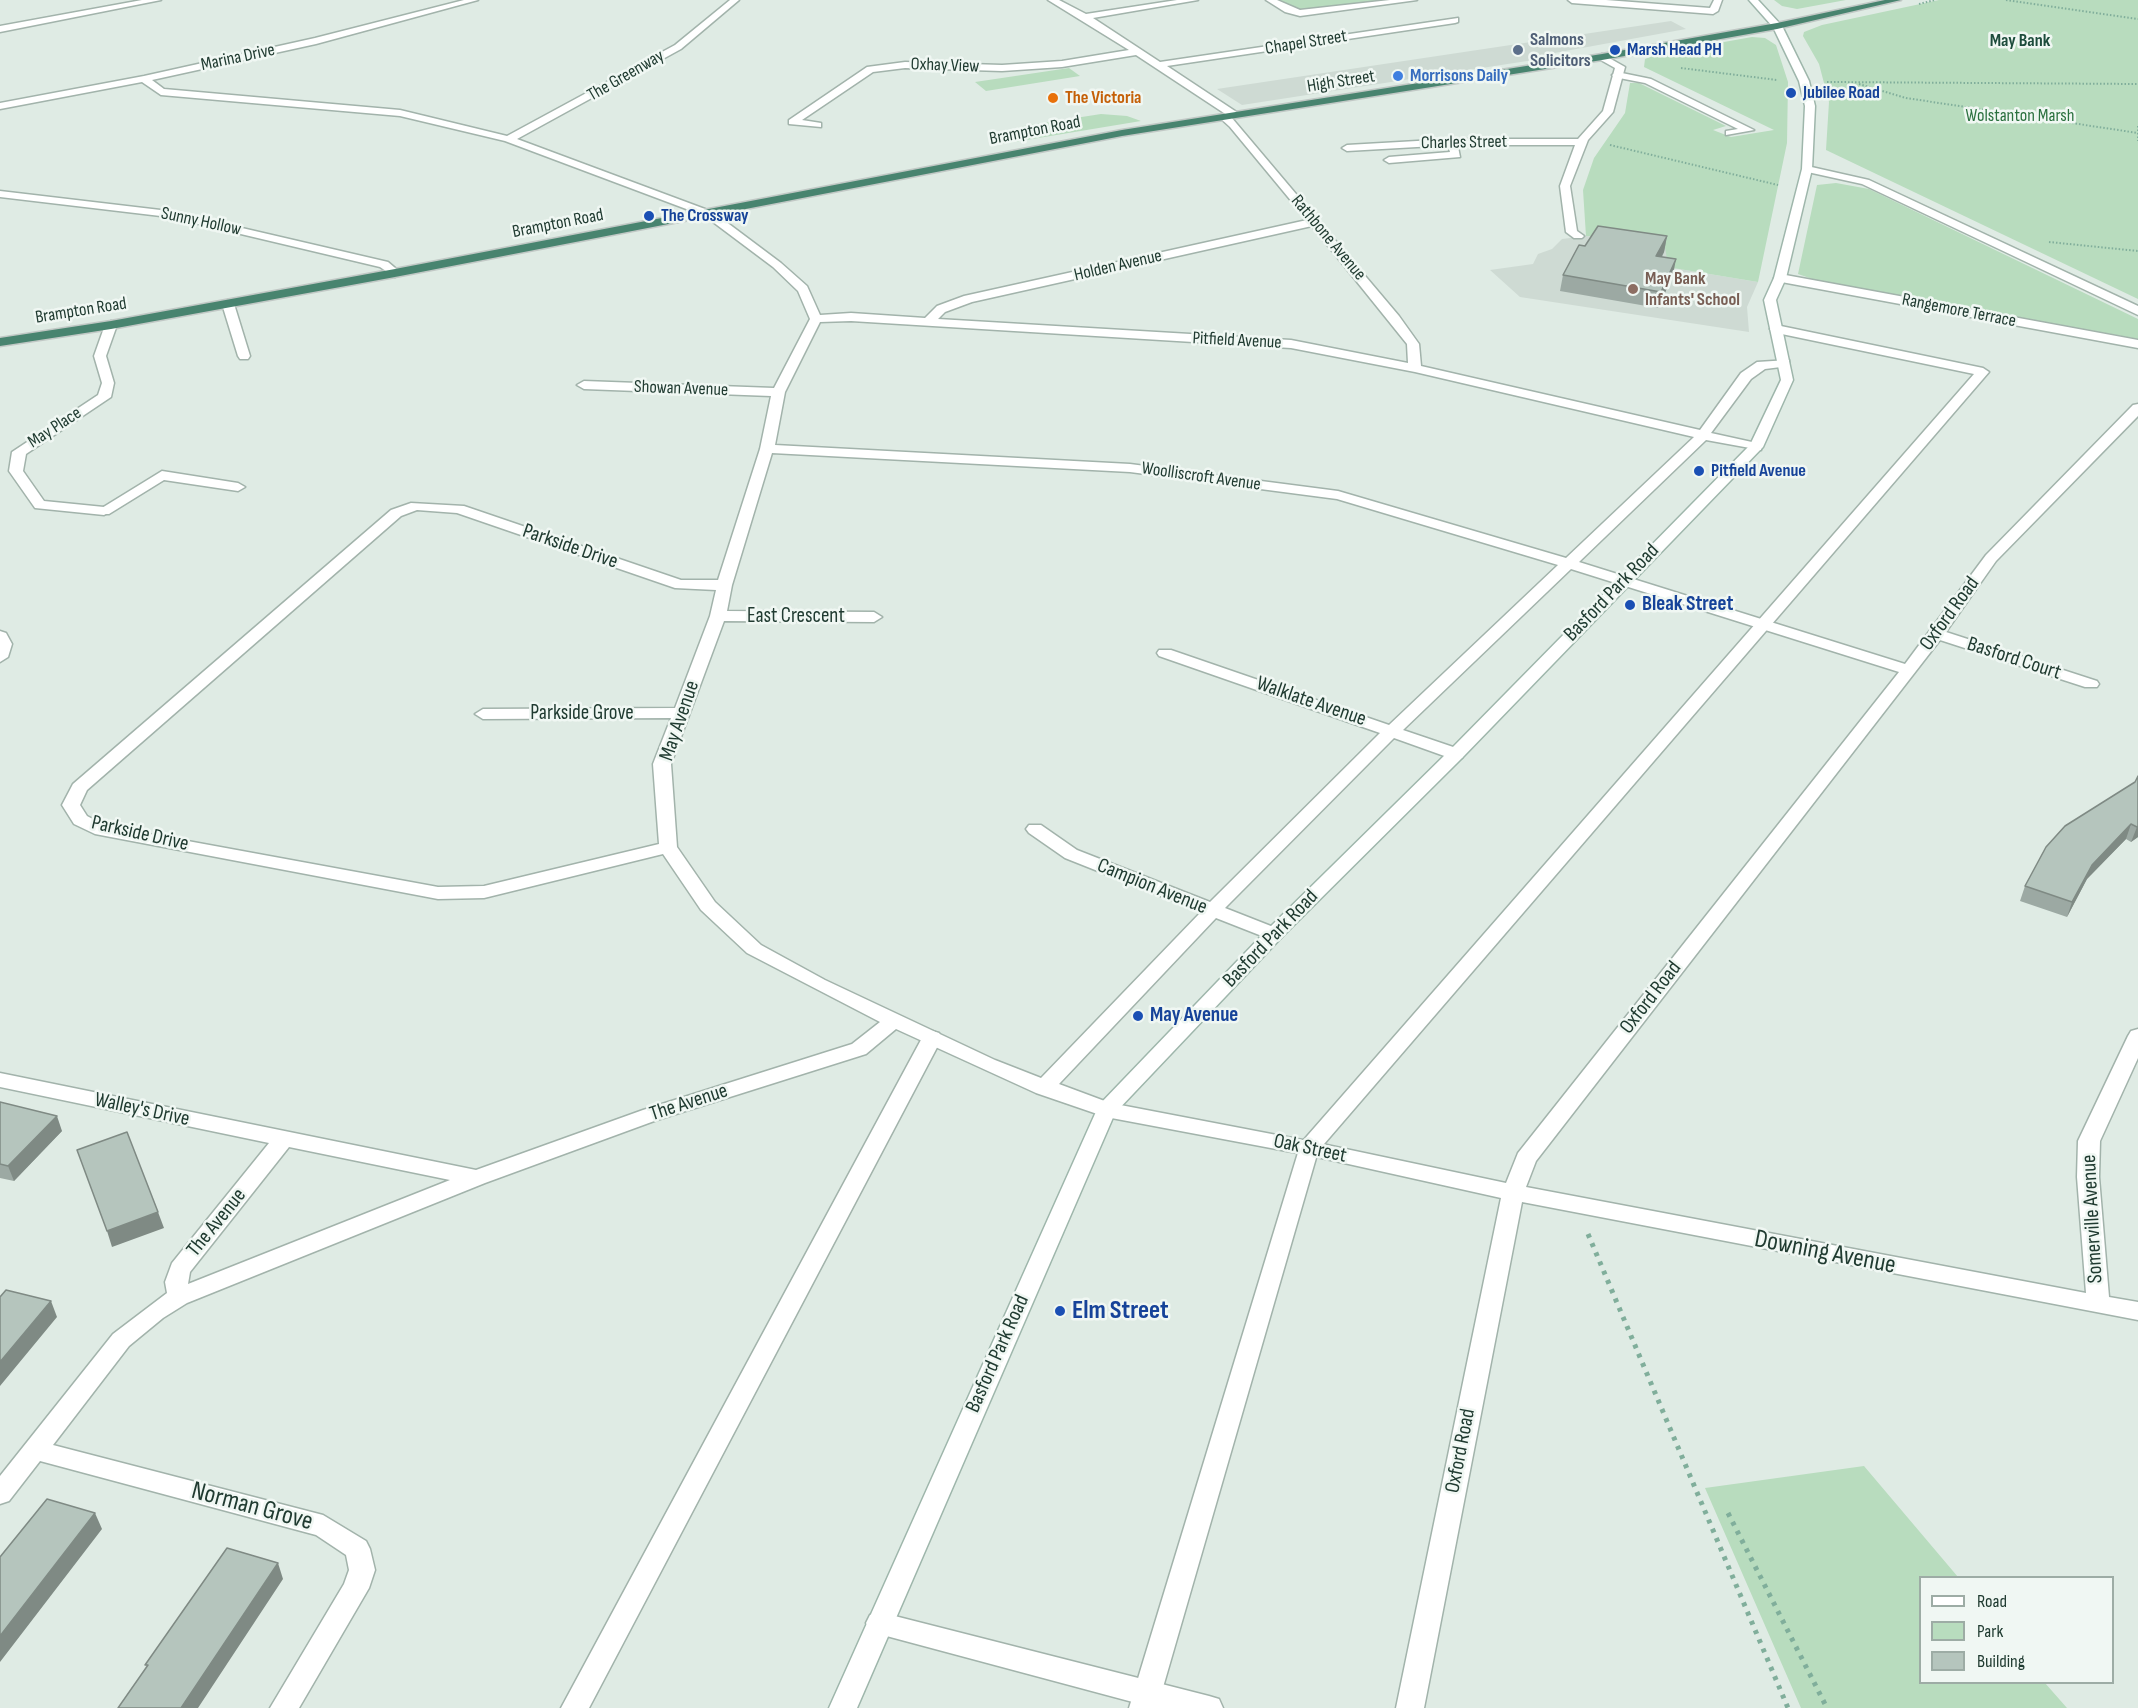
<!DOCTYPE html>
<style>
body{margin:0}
#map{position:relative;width:2138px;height:1708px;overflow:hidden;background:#dfebe4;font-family:"Sofia Sans Condensed",sans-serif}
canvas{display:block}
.legend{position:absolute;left:1919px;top:1576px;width:195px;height:108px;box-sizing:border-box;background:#f0f7f3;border:2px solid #9daca5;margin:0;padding:8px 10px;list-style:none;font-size:18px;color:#203b31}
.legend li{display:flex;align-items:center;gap:12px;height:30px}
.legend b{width:30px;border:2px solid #9daca5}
</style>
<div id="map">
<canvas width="2138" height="1708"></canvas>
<ul class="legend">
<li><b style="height:8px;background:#fff"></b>Road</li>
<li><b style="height:16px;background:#b8dcbe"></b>Park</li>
<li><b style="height:16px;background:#b5c5bd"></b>Building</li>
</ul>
</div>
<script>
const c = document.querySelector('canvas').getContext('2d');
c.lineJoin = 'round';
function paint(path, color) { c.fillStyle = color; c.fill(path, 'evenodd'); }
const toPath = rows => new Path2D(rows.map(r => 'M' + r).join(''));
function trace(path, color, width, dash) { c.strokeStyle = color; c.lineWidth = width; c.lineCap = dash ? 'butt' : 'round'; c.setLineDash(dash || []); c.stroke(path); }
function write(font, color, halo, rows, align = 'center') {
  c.font = font + ' "Sofia Sans Condensed",sans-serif'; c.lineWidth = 5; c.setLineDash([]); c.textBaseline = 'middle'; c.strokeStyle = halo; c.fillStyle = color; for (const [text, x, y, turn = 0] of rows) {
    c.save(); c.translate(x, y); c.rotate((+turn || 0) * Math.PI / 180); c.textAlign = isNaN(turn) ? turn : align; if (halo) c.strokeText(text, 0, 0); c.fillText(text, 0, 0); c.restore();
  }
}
const built = toPath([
 [1671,21,1686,29,1538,56,1540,59,1242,105,1217,89],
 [1586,236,1664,241,1673,268,1758,282,1747,307,1749,332,1520,297,1490,270,1533,264,1538,254,1552,249,1562,239]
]);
const green = toPath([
 [1270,0,1413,0,1300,13],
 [1774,0,1846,0,1797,9,1782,6],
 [1939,0,2138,0,2138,299,1826,150,1829,102,1819,64,1803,36,1804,32,1822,25],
 [1752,37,1765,38,1776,45,1788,82,1787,143,1758,282,1673,268,1668,265,1664,241,1586,236,1583,190,1594,158,1625,113,1630,83,1639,83,1726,126,1713,130,1731,137,1774,130,1644,67,1645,59,1657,54],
 [1069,68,1080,76,986,91,975,82],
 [1101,114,1127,116,1141,121,1002,144,1003,135,1024,126],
 [1836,183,1869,189,2138,319,2138,339,1815,280,1798,274,1817,185],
 [1864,1466,1958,1577,1920,1578,1920,1682,2045,1683,2067,1708,1801,1708,1705,1488]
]);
const pathFar1 = toPath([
 [2006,0,2138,19],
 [1919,4,1935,0],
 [1681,68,1777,80],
 [1827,82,2138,84],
 [1859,84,1906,98,2138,133],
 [2138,126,2138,141],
 [1610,145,1778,185],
 [2049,242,2138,251]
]);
const path = toPath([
 [1588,1234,1788,1708],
 [1728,1513,1827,1708]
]);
const service = toPath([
 [1617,72,1651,79,1754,130,1726,135,1726,131,1738,129,1645,83,1614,77,1612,75,1617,72],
 [1452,139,1457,142,1460,157,1389,163,1384,160,1389,157,1450,152,1447,142,1452,139],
 [1776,325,1983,368,1989,372,1318,1151,1157,1708,1129,1708,1301,1143,1974,374,1772,332,1770,329,1776,325],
 [162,471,238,483,245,487,238,491,164,480,109,514,99,514,97,511,162,471],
 [0,631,6,633,12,644,8,657,0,662,0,631],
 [932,1031,939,1033,942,1038,589,1708,561,1708,922,1038,925,1033,932,1031]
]);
const minor = toPath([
 [142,0,161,0,0,32,0,26,142,0],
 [464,0,478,0,316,44,152,80,164,89,400,110,507,136,675,45,730,0,739,0,681,49,517,139,713,212,781,263,807,286,820,315,851,313,925,318,937,306,964,296,1307,220,1230,127,1219,117,1227,115,1136,55,1062,67,1002,71,905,68,873,72,802,120,821,123,821,127,789,124,789,120,867,67,905,62,1002,65,1062,61,1129,50,1048,0,1059,0,1086,14,1177,0,1198,0,1093,18,1160,62,1458,18,1458,22,1455,23,1167,66,1238,113,1238,117,1231,117,1399,316,1419,344,1421,366,1700,430,1741,373,1757,362,1789,360,1789,366,1765,369,1751,379,1711,433,1761,444,1761,450,1706,440,1579,562,1905,664,1986,555,2133,405,2138,404,2138,416,1996,561,1946,632,2097,681,2099,684,2097,687,2085,687,1940,640,1536,1161,1526,1187,2086,1293,2077,1177,2078,1141,2128,1036,2131,1031,2138,1029,2138,1058,2100,1141,2099,1177,2109,1297,2138,1302,2138,1320,1522,1202,1424,1708,1396,1708,1501,1198,1308,1155,1106,1117,1036,1093,896,1029,866,1054,657,1120,485,1183,187,1303,163,1318,129,1346,53,1445,323,1515,366,1541,370,1549,375,1570,369,1588,299,1708,270,1708,344,1584,349,1570,346,1555,316,1535,40,1461,9,1501,0,1504,0,1476,113,1334,167,1293,165,1282,172,1263,269,1143,0,1087,0,1073,476,1170,643,1110,852,1044,880,1022,747,953,701,910,663,854,484,898,438,899,95,834,74,824,62,805,73,784,391,510,411,503,464,506,681,580,718,580,760,449,771,396,584,389,577,385,584,381,774,388,810,319,798,291,773,267,705,216,505,141,400,116,161,95,142,82,0,109,0,103,144,76,315,38,464,0],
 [1312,226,1407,344,1408,363,1291,340,938,319,945,312,972,302,1312,226],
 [851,321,1291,348,1415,372,1694,437,1566,558,1338,491,1130,464,775,445,785,392,820,322,851,321],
 [772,453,1130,472,1337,499,1558,565,1389,725,1171,650,1159,650,1157,653,1159,656,1380,733,1210,902,1077,850,1041,825,1029,825,1026,829,1029,833,1065,858,1201,912,1041,1078,995,1060,825,980,761,945,715,902,677,847,671,764,724,621,874,622,882,617,874,612,727,611,732,585,772,453],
 [417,510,457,513,675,588,716,590,710,616,675,708,483,709,475,714,483,719,671,718,653,764,659,844,484,886,438,887,106,826,87,816,80,805,87,790,401,516,417,510],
 [1571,569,1899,672,1518,1153,1506,1183,1308,1141,1110,1103,1059,1084,1216,918,1267,938,1281,938,1283,934,1281,930,1225,908,1394,738,1450,758,1462,758,1464,754,1462,750,1403,730,1571,569],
 [289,1147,450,1180,188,1284,190,1272,289,1147],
 [1266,0,1277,0,1300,10,1390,0,1417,0,1300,16,1285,12,1266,0],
 [1568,0,1606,0,1710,8,1714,0,1722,0,1718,11,1713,14,1572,3,1568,0],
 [1602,54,1625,67,1613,112,1588,140,1570,186,1577,231,1584,236,1582,238,1574,238,1566,232,1560,186,1575,145,1452,145,1347,151,1342,148,1347,145,1452,139,1578,139,1603,111,1615,68,1599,59,1597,57,1602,54],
 [1807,166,1869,180,2138,306,2138,315,1862,184,1803,171,1803,167,1807,166],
 [0,191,169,211,388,262,401,273,395,277,380,267,169,217,0,197,0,191],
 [1780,274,2138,340,2138,348,1776,281,1774,278,1780,274],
 [228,300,234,304,250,356,248,359,240,359,238,356,222,304,228,300],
 [111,321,117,325,106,356,114,383,111,397,26,454,23,471,44,501,104,507,111,511,104,515,35,508,9,471,12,452,98,395,102,383,94,356,105,325,111,321],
 [879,1612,1209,1696,1219,1699,1223,1708,1155,1708,879,1634,870,1631,866,1623,870,1615,879,1612]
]);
const secondary = toPath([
 [1749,0,1758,0,1782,26,1809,81,1815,106,1812,169,1786,278,1776,300,1793,380,1763,447,1462,758,1281,938,1115,1113,857,1708,829,1708,1099,1105,1267,930,1450,750,1750,445,1781,380,1764,300,1774,278,1802,169,1805,106,1799,81,1773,27,1749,0]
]);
const trunk = toPath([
 [1885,0,1901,0,1777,29,1602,60,1122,136,395,277,111,329,0,346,0,338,111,321,395,269,1122,130,1602,54,1777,23,1885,0]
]);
const wall = toPath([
 [1667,236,1664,252,1662,257,1673,275,1658,308,1560,291,1563,275,1585,246],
 [2135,782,2138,837,2131,842,2126,839,2087,879,2067,917,2020,901,2025,886],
 [0,1102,62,1131,14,1181,0,1178]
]);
const shadedWall = toPath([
 [1667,236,1664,252,1653,272,1656,256],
 [1676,259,1673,275,1658,308,1661,292],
 [2131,824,2126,839,2087,879,2067,917,2072,902,2092,865],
 [2138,826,2138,837,2131,842,2137,827],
 [57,1116,62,1131,14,1181,8,1166],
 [158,1212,164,1228,112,1247,107,1231],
 [51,1301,57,1317,0,1386,0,1362],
 [95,1513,102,1529,0,1662,0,1636],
 [278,1563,283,1579,198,1708,181,1708]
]);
const building = toPath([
 [1598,226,1667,236,1656,256,1676,259,1661,292,1563,275,1579,245,1585,246,1598,226],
 [2138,776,2138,826,2137,827,2131,824,2092,865,2072,902,2025,886,2046,847,2065,826,2135,782,2138,776],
 [0,1102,57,1116,8,1166,0,1164,0,1102],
 [127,1132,158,1212,107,1231,77,1150,127,1132],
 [6,1290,51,1301,0,1362,0,1297,6,1290],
 [47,1499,95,1513,0,1636,0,1557,47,1499],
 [227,1548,278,1563,181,1708,118,1708,148,1665,145,1665,227,1548]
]);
const markers = [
 [1518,50,6,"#5c6f8a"],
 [1615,50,6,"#1a4fb4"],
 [1398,76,6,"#3f7fe0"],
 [1791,93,6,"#1a4fb4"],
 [1053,98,6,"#e8710a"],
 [649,216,6,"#1a4fb4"],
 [1633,289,6,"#8d6e63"],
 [1699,471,6,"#1a4fb4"],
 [1630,605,6,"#1a4fb4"],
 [1138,1016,6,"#1a4fb4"],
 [1060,1311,6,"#1a4fb4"]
];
const farServicenames = [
 ["Salmons",1530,40],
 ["Solicitors",1530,61]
];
const farNeighbourhoodnames = [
 ["May Bank",2020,41]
];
const farStreetnames = [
 ["Chapel Street",1306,43,-9],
 ["Marina Drive",238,58,-12],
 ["Oxhay View",945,66,2],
 ["The Greenway",626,76,-30],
 ["High Street",1341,82,-9],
 ["Brampton Road",1035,131,-11],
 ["Charles Street",1464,143,-1],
 ["Sunny Hollow",201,222,12],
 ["Brampton Road",558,224,-11],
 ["Rathbone Avenue",1328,238,50],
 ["Holden Avenue",1118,266,-13],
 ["Brampton Road",81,311,-9],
 ["Rangemore Terrace",1959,311,11],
 ["Pitfield Avenue",1237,341,3],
 ["Showan Avenue",681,389,2],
 ["May Place",55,428,-33],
 ["Woolliscroft Avenue",1201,477,8]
];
const farTransitnames = [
 ["Marsh Head PH",1627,50],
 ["Jubilee Road",1803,93],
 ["The Crossway",661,216],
 ["Pitfield Avenue",1711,471]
];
const farShopnames = [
 ["Morrisons Daily",1410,76]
];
const farFoodnames = [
 ["The Victoria",1065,98]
];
const farParknames = [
 ["Wolstanton Marsh",2020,116]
];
const farEducationnames = [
 ["May Bank",1645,279],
 ["Infants' School",1645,300]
];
const streetNames = [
 ["Parkside Drive",570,547,19],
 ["Basford Park Road",1612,593,-46],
 ["Oxford Road",1950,614,-54],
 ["East Crescent",796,617],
 ["Basford Court",2014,659,18],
 ["Walklate Avenue",1311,702,19],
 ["Parkside Grove",582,714],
 ["May Avenue",680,721,-71],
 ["Parkside Drive",140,834,13],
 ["Campion Avenue",1152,887,22],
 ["Basford Park Road",1271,939,-46],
 ["Oxford Road",1651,998,-52],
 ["The Avenue",689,1103,-18],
 ["Walley's Drive",142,1110,12],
 ["Oak Street",1310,1149,12],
 ["Somerville Avenue",2093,1219,-93],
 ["The Avenue",217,1223,-51],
 ["Basford Park Road",998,1354,-66],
 ["Oxford Road",1461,1451,-79]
];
const transitNames = [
 ["Bleak Street",1642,605],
 ["May Avenue",1150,1016]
];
const nearStreetnames = [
 ["Downing Avenue",1825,1253,11],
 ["Norman Grove",252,1507,15]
];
const nearTransitnames = [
 ["Elm Street",1072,1311]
];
paint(built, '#cedad3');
paint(green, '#b8dcbe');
trace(service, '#a2b3ab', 3);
trace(minor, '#a2b3ab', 3);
trace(secondary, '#9eb6ab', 3);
trace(trunk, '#c1c8c5', 3);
trace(pathFar1, '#80ae9b', 2, [1.5, 2]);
trace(path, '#80ae9b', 5, [4, 6]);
paint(service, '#fff');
paint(minor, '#fff');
paint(secondary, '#fff');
paint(trunk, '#48846f');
paint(wall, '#9ca9a3');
paint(shadedWall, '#7f8a84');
paint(building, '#b5c5bd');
trace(building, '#7f8a84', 1.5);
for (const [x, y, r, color] of markers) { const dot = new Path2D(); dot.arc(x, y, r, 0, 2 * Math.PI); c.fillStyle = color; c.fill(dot); trace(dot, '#f0f7f3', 2); }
write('bold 18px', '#4e5e75', '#f0f7f3', farServicenames, 'left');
write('bold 18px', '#1d4c3c', '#f0f7f3', farNeighbourhoodnames);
write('18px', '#203b31', '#f0f7f3', farStreetnames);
write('bold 18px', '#164399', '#f0f7f3', farTransitnames, 'left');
write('bold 18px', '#366cbe', '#f0f7f3', farShopnames, 'left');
write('bold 18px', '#c56008', '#f0f7f3', farFoodnames, 'left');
write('18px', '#2b713f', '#f0f7f3', farParknames);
write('bold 18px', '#785e54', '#f0f7f3', farEducationnames, 'left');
write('21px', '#203b31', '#f0f7f3', streetNames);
write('bold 21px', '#164399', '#f0f7f3', transitNames, 'left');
write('26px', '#203b31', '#f0f7f3', nearStreetnames);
write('bold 26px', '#164399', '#f0f7f3', nearTransitnames, 'left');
</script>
